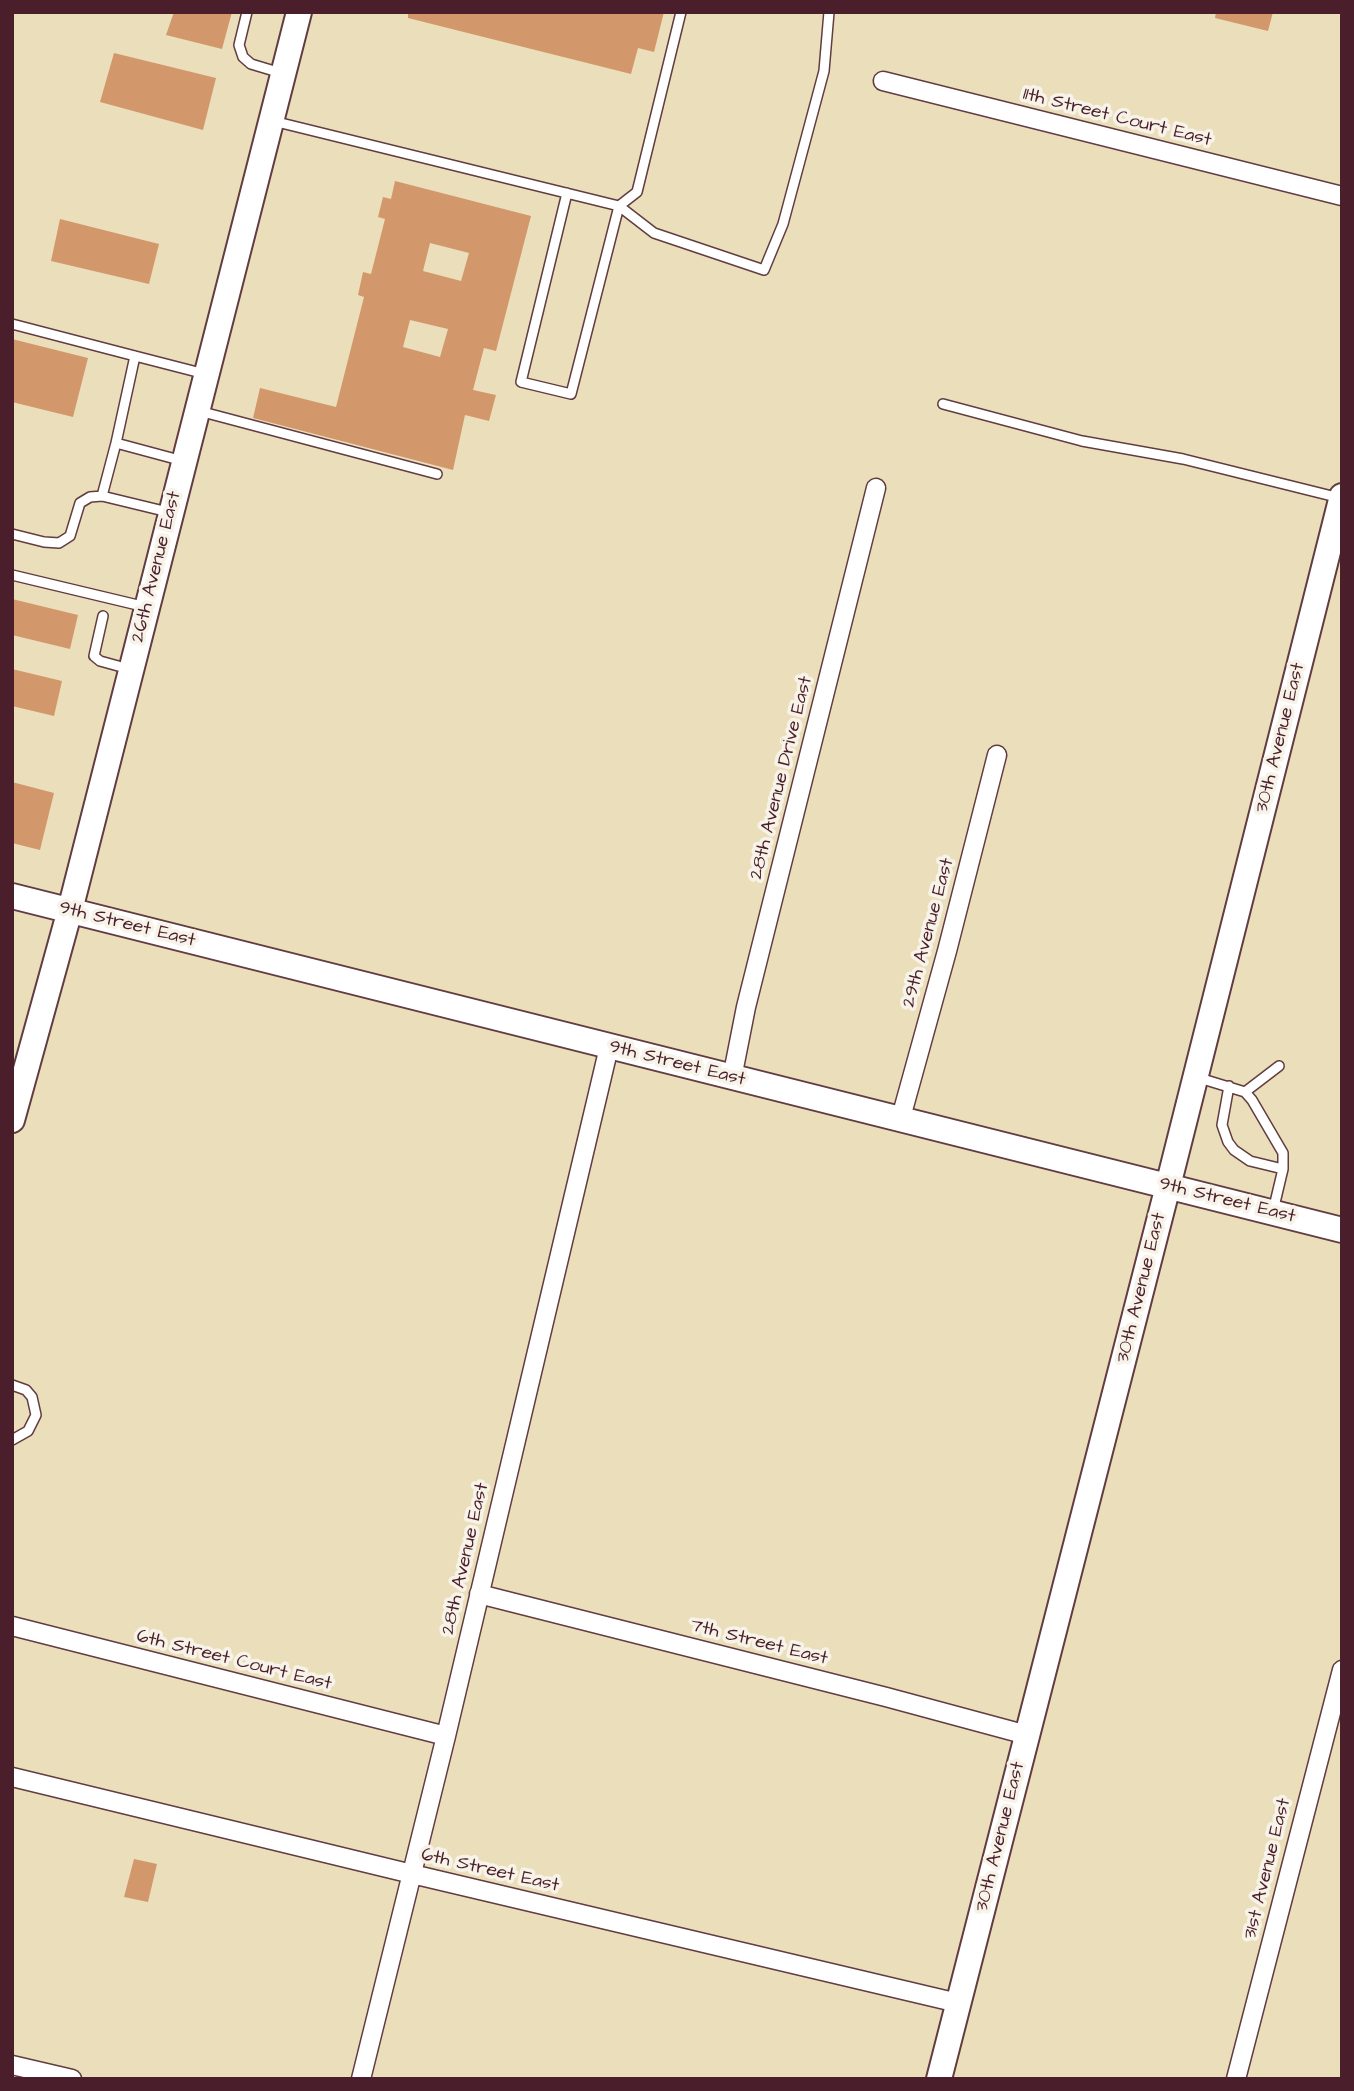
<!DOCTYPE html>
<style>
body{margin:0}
#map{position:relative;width:1354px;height:2091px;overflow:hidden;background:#ebdebb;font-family:"Architects Daughter",sans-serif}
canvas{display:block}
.frame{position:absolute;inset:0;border:14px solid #4a1f2b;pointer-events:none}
</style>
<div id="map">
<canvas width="1354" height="2091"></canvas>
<div class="frame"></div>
</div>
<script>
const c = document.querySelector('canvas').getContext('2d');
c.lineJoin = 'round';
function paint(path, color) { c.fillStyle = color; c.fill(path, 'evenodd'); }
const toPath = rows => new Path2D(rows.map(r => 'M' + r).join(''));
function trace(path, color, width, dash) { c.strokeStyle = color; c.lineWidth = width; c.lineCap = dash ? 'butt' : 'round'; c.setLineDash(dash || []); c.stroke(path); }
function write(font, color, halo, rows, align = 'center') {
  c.font = font + ' "Architects Daughter",sans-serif'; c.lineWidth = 7; c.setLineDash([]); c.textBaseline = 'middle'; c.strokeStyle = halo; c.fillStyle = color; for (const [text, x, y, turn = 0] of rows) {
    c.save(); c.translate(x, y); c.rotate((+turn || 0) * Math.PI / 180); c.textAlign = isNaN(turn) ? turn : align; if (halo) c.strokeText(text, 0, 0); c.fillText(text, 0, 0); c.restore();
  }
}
const building = toPath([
 [174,12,232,12,222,49,166,35],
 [408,12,664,12,654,52,638,48,631,74,408,18],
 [1216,12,1273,12,1268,31,1215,18],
 [114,53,216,78,203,130,100,102],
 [395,181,531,216,496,351,484,348,473,390,496,395,489,421,465,415,453,470,253,418,260,388,336,407,364,297,358,295,363,272,371,274,385,219,378,217,383,197,391,199],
 [430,243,469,253,461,281,423,271],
 [410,320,448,329,440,357,403,347],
 [60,219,159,244,149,284,51,261],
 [12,339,88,358,73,417,12,402],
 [12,599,78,615,70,649,12,635],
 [12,669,62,681,54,716,12,706],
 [12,782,54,793,40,850,12,843],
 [134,1859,157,1864,148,1902,124,1897]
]);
const lane = toPath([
 [247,12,239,45,243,57,251,64,281,73],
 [273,121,619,206,637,192,681,12],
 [567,193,521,382,571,394,619,206,654,233,764,270,783,224,824,71,829,12],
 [12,324,135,356],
 [943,404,1082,441,1183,459,1340,498],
 [199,411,437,474],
 [183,461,116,443,135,356,205,374],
 [102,496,116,443],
 [12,534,44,542,59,543,70,536,80,503,90,497,102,496,168,512],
 [12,575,146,607],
 [103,616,94,656,100,661,129,669],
 [1196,1077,1245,1092,1252,1100,1283,1153,1283,1169,1273,1211],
 [1229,1086,1222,1125,1228,1142,1234,1150,1250,1161,1283,1169],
 [1245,1092,1279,1066],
 [12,1385,26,1390,32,1397,36,1415,28,1431,12,1440]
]);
const street = toPath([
 [883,81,1342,196],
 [732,1078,746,1007,876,488],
 [900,1121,947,951,997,755],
 [479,1594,886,1697,1027,1735],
 [12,1626,446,1736],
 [12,1777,412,1874,958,2003],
 [12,2065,72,2079],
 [361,2079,446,1736,609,1047],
 [1236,2079,1342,1670]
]);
const secondary = toPath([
 [12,896,1342,1230],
 [12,1120,70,910,299,12],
 [939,2079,1168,1186,1342,496]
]);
const streetNames = [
 ["11th Street Court East",1117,118,14],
 ["26th Avenue East",157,567,-76],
 ["30th Avenue East",1281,738,-76],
 ["28th Avenue Drive East",782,778,-76],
 ["9th Street East",127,925,14],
 ["29th Avenue East",929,933,-75],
 ["9th Street East",677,1064,14],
 ["9th Street East",1227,1201,14],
 ["30th Avenue East",1142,1288,-76],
 ["28th Avenue East",466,1559,-77],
 ["7th Street East",759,1643,14],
 ["6th Street Court East",234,1661,14],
 ["30th Avenue East",1001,1837,-76],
 ["31st Avenue East",1268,1869,-76],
 ["6th Street East",490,1871,13]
];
paint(building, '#d2986c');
trace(lane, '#623c41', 12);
trace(street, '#623c41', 21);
trace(secondary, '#623c41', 28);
trace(lane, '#fff', 9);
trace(street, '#fff', 18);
trace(secondary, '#fff', 24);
write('19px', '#4a1f2b', '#f7f3e8', streetNames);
</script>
